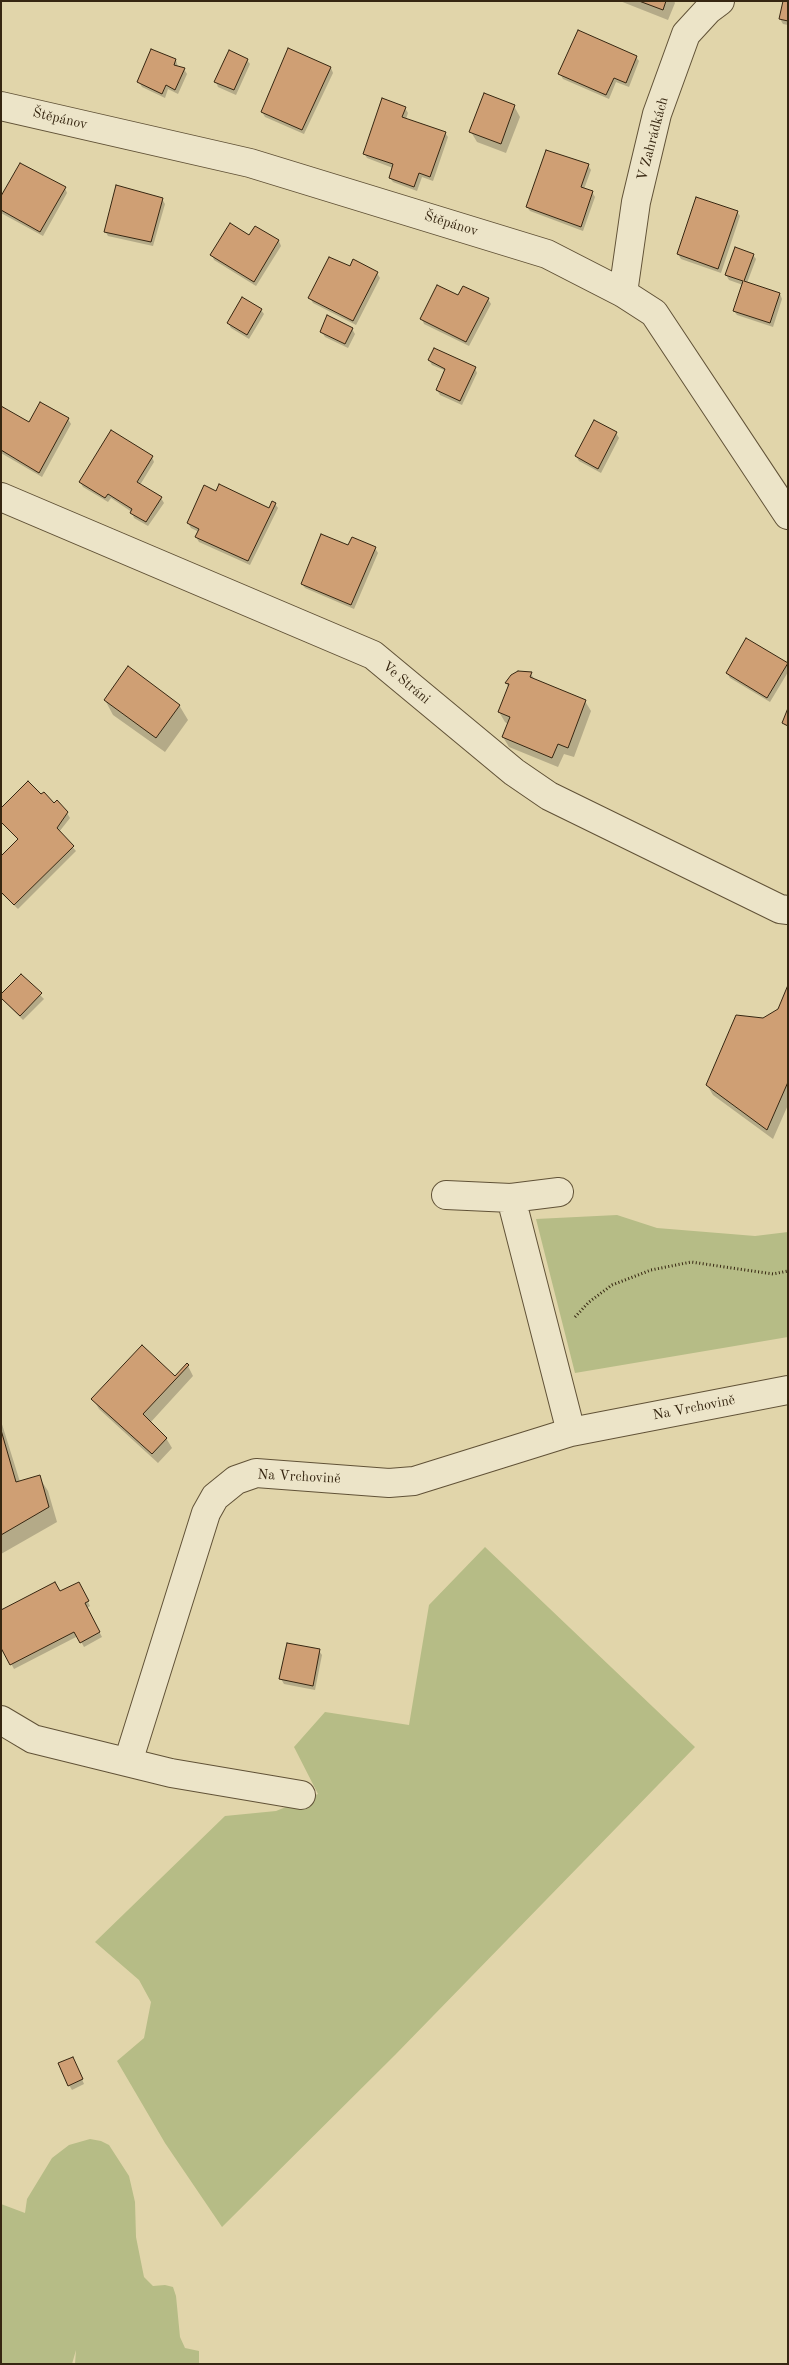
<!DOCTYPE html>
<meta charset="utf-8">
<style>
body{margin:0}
#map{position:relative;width:789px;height:2365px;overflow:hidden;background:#e1d5aa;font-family:"Old Standard TT",serif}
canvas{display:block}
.frame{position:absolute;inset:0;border:2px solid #362611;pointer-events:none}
</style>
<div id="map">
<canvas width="789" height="2365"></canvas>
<div class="frame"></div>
</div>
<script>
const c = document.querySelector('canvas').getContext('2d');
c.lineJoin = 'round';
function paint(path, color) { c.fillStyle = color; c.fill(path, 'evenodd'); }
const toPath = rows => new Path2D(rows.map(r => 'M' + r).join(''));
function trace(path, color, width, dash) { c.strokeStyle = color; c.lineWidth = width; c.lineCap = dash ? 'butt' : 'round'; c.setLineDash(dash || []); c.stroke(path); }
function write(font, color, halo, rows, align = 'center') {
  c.font = font + ' "Old Standard TT",serif'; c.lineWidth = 5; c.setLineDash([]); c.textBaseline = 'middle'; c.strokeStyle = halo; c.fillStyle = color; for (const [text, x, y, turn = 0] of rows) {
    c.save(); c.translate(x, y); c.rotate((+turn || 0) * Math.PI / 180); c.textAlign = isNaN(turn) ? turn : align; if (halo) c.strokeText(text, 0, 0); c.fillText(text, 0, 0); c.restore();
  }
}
const green = toPath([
 [617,1215,657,1228,755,1236,788,1232,788,1337,575,1373,536,1219],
 [485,1547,695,1747,395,2055,222,2227,165,2143,117,2061,144,2038,151,2002,139,1980,95,1942,225,1816,276,1811,318,1794,294,1747,325,1712,409,1725,429,1605],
 [90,2139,101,2141,109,2145,129,2176,135,2202,136,2237,144,2277,153,2286,165,2285,173,2287,176,2296,180,2337,185,2348,199,2351,199,2364,75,2364,76,2350,72,2364,1,2364,1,2204,25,2213,27,2199,52,2158,69,2145]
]);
const shadow = toPath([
 [620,1,674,1,675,3,668,20],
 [788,1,788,25,783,24,780,19],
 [289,50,331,68,333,73,304,134,265,117,262,112],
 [636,57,639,61,629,87,616,82,609,99,563,79,560,74],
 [176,60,178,67,184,69,187,74,178,94,168,89,165,98,142,87,139,82],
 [247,60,250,64,236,95,218,87,216,82],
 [485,95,514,106,520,117,506,153,477,142,471,132],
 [405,108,408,113,406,119,445,133,448,137,433,181,422,177,417,191,393,182,390,178,393,168,367,158,364,153],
 [588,165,591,170,584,189,592,192,595,197,583,231,530,211,527,207],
 [65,188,67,193,43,236,1,213,1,199],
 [162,199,165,204,153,246,108,236,105,231],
 [737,212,740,216,721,273,681,259,678,254],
 [256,227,279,241,281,246,256,286,214,260,212,255,250,236],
 [753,255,756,259,747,283,780,294,782,299,773,327,737,315,734,311,743,285,729,280,726,275],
 [350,268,377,273,380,278,356,325,313,303,310,298],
 [458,297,488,299,491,304,469,346,424,324,422,319],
 [261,310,264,314,249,339,231,328,228,323],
 [352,329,355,334,348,348,325,337,322,332],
 [429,360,475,368,477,373,462,405,440,395,437,390,446,371,432,365],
 [1,408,30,424,68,419,71,424,42,477,1,453],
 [616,433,619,438,601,473,579,461,576,456],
 [152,457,154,462,140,485,161,498,164,503,148,526,134,518,132,512,111,498,108,502,83,487,80,482],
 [217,492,270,509,275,504,278,508,250,565,199,542,196,537,199,532,191,528,188,523],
 [349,546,375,548,378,553,354,609,305,588,302,584],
 [787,664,788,672,770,702,730,678,727,673],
 [531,674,535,680,585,701,591,711,574,757,564,754,558,767,509,747,503,737,508,724,505,722,499,712,509,688,506,683],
 [105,700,179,705,188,720,165,752,113,715],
 [41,796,67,813,70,818,59,832,76,851,18,909,1,893,1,858,19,840,1,822,1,810],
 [21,976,44,999,23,1020,1,998],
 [788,989,788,1105,773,1139,713,1095,707,1085,764,1019,779,1010],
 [188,1366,193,1376,150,1423,166,1438,172,1448,158,1463,99,1409,93,1399,175,1378],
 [1,1421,20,1482,39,1477,48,1491,57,1522,1,1554],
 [78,1583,90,1606,87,1608,102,1637,84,1647,78,1636,14,1669,4,1650,1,1652,1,1611,59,1593],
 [319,1651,322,1655,315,1690,284,1684,281,1679],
 [75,2063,84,2084,72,2090,69,2085]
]);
const building = toPath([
 [639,1,666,1,663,10,639,1],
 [783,1,788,1,788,21,779,19,783,1],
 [578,30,637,56,626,83,614,78,606,95,558,74,578,30],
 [288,48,331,67,302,130,261,112,288,48],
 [151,49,176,59,174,65,185,68,175,90,166,85,162,94,137,82,151,49],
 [229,50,248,59,234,90,214,82,229,50],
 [484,93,515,105,501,144,469,132,484,93],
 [382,98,406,107,402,117,446,132,430,177,419,173,414,187,389,178,393,164,363,154,382,98],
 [546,150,589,164,581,187,593,191,581,227,526,207,546,150],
 [20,163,66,187,40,232,1,210,1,196,20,163],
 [116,185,163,198,151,242,104,232,116,185],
 [696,197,738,211,718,269,677,254,696,197],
 [230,223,249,235,255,226,279,240,254,282,210,255,230,223],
 [735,247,754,254,744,281,780,293,770,323,733,311,743,281,725,275,735,247],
 [329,257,350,266,353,259,378,272,353,321,308,298,329,257],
 [437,285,458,295,463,286,489,298,466,342,420,319,437,285],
 [242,297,262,309,247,335,227,323,242,297],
 [327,315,353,328,345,344,320,332,327,315],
 [434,348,476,367,460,401,436,390,445,369,428,360,434,348],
 [40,402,69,418,39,473,1,450,1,406,29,422,40,402],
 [594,420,617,432,598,469,575,456,594,420],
 [111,430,153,456,137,482,162,497,146,522,130,513,132,509,108,494,105,498,79,482,111,430],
 [219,484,269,508,272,501,276,503,248,561,195,537,199,529,187,523,204,485,216,491,219,484],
 [321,534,348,545,352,537,376,547,351,605,301,584,321,534],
 [746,638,788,663,767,698,726,673,746,638],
 [128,666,180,705,156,738,104,700,128,666],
 [518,671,532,672,530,677,586,700,568,748,558,744,552,758,502,737,510,717,498,712,509,684,505,683,511,675,518,671],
 [788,708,788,726,782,723,788,708],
 [28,781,41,794,44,792,54,803,57,800,68,812,57,828,74,846,14,905,1,892,1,856,18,839,1,822,1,808,28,781],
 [21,974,42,993,20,1016,1,998,1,994,21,974],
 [788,985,788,1082,767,1130,706,1085,736,1015,763,1018,778,1009,788,985],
 [142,1345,175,1376,187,1363,189,1365,143,1414,167,1438,152,1454,91,1399,142,1345],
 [1,1430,16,1482,40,1475,49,1507,1,1535,1,1430],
 [55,1582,60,1591,79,1582,89,1601,85,1603,100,1632,80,1643,74,1632,10,1665,1,1648,1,1610,55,1582],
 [287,1643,320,1649,313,1686,279,1679,287,1643],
 [73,2057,83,2079,68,2086,58,2063,73,2057]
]);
const path = toPath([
 [575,1317,589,1302,612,1285,651,1270,691,1262,773,1274,788,1271]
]);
const minor = toPath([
 [1,106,250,163,547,254,623,293,654,313,788,515],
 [623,293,636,202,657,114,686,34,708,10,720,1],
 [1,497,373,655,514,772,549,796,780,909,788,910],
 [446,1195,511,1198,559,1192],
 [511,1198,571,1432],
 [1,1720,33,1739,171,1773,301,1795],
 [128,1762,206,1513,215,1497,236,1480,256,1473,389,1483,414,1481,571,1432,788,1390]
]);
const streetNames = [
 ["Štěpánov",60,119,13],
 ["V Zahrádkách",653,139,-75],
 ["Štěpánov",451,224,17],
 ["Ve Stráni",406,683,40],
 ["Na Vrchovině",694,1408,-11],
 ["Na Vrchovině",299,1477,3]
];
paint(green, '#b6bc86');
paint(shadow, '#0003');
paint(building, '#cf9f74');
trace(building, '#362611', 1);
trace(minor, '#615237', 30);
trace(path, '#362611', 3, [1, 2.5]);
trace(minor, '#ece4c8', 28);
write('14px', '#362611', '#ece4c8', streetNames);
</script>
